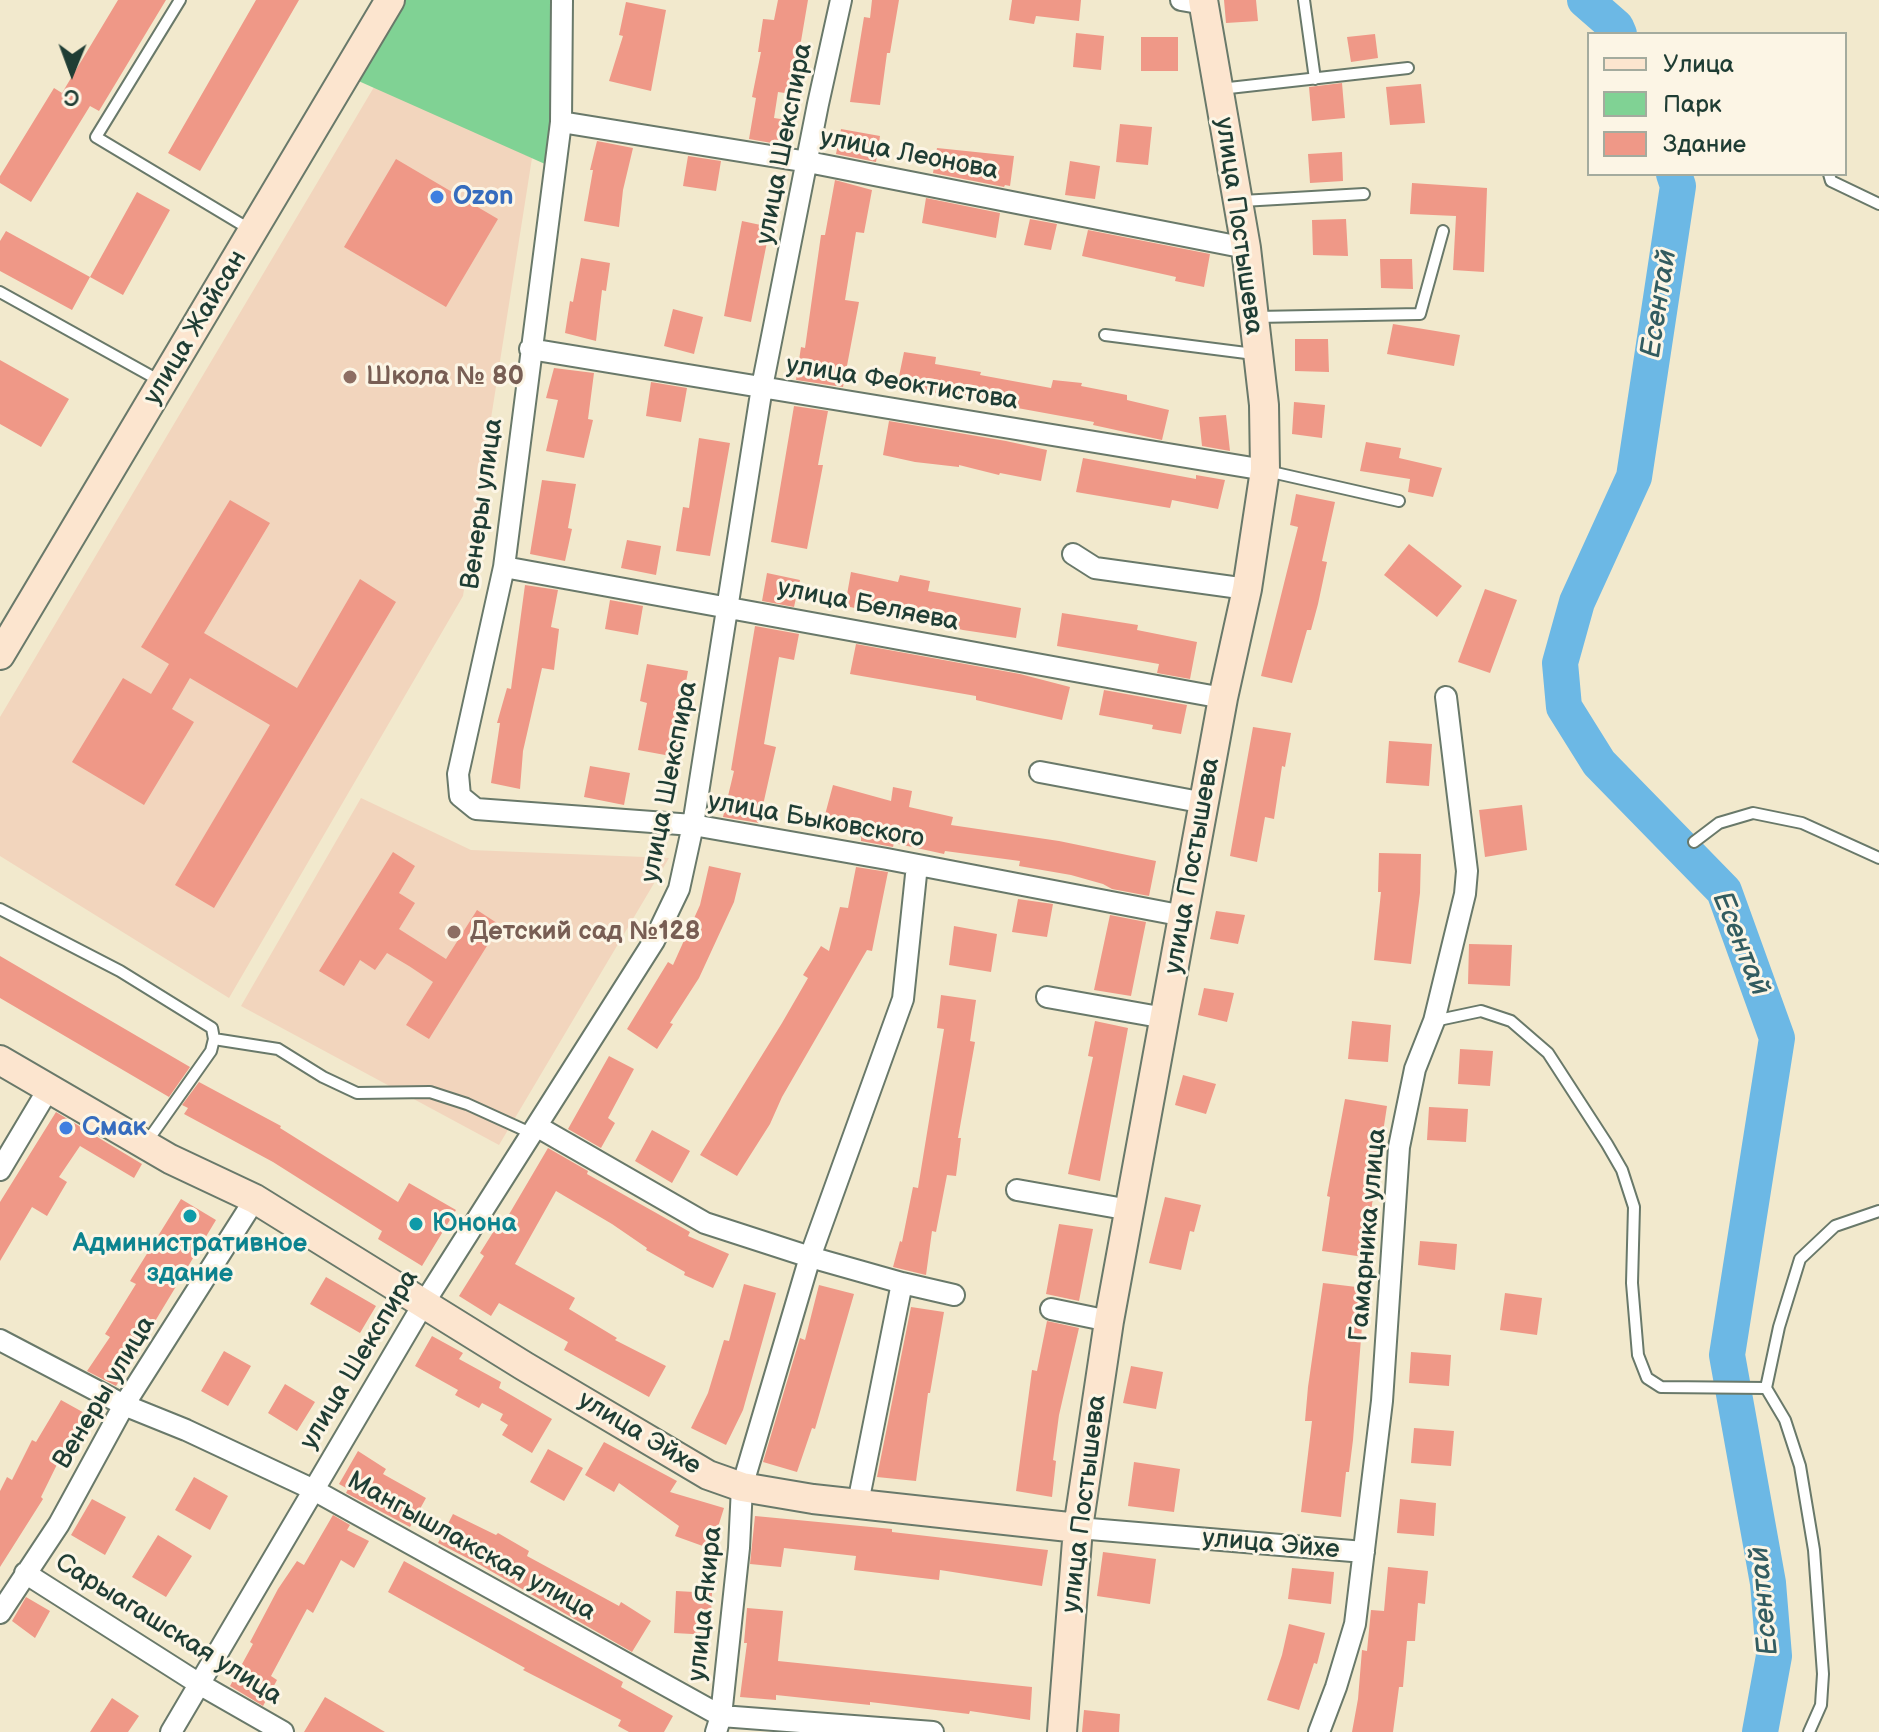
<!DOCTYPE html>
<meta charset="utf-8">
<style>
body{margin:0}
#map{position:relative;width:1879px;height:1732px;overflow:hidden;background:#f2e9cd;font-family:"Balsamiq Sans",sans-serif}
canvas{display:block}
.legend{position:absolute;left:1587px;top:32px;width:260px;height:144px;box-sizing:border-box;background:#fcf5e5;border:2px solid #a4ab9e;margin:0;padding:10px 14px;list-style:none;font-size:24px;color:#1f3d34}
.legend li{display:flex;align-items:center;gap:16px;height:40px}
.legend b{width:40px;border:2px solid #a4ab9e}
.north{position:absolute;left:32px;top:32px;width:80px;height:80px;-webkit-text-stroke:6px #fcf5e5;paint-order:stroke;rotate:181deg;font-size:22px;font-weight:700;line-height:32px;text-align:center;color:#1f3d34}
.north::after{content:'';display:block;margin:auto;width:28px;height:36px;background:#1f3d34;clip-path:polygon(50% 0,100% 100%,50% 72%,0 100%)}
</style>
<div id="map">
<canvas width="1879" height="1732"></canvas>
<ul class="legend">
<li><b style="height:10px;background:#fce5cf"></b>Улица</li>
<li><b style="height:22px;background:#80d294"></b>Парк</li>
<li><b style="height:22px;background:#ef9887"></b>Здание</li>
</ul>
<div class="north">С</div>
</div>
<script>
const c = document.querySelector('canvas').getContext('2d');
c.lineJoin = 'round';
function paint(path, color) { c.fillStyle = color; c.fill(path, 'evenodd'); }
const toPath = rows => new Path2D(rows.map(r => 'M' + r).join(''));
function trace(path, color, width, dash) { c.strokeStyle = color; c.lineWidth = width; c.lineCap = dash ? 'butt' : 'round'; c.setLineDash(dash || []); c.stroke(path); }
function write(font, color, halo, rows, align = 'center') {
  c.font = font + ' "Balsamiq Sans",sans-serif'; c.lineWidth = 6; c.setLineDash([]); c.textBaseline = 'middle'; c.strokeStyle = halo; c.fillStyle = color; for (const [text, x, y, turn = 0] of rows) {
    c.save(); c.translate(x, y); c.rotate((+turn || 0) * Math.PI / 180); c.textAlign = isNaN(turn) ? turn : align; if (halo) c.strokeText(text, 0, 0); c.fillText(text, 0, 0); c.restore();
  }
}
const built = toPath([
 [377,82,532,158,463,596,229,998,0,856,0,717],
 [361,798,471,850,669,858,499,1145,241,1006]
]);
const green = toPath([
 [394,0,559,0,554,168,345,75]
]);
const river = toPath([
 [1585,0,1616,27,1619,34],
 [1674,174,1678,186,1634,477,1577,602,1560,663,1564,707,1599,763,1724,891,1777,1038,1727,1355,1768,1583,1774,1656,1760,1732]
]);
const building = toPath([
 [118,0,166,0,99,111,90,106,31,202,0,183,0,176,54,88,62,93],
 [256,0,299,0,200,171,168,153],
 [778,0,808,0,792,94,778,92,774,118,787,120,783,145,749,139,756,98,752,97,761,52,758,52,763,19,774,20],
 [872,0,899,0,890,53,887,53,880,105,850,102,864,17,870,18],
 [1012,0,1081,0,1079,21,1036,16,1034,24,1009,20],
 [1224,0,1256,0,1258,21,1226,23],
 [626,2,666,10,651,91,609,81,623,36,619,35],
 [1076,33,1104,36,1101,70,1073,67],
 [1375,34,1378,58,1351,62,1347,37],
 [1141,37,1178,37,1178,71,1141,71],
 [1342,83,1345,118,1312,121,1309,87],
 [1421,84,1425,123,1390,125,1386,87],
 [1120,124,1152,127,1148,165,1116,162],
 [841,129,880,136,876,162,836,154],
 [597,141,633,148,623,190,619,227,584,221,593,170,590,170],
 [937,148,1014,156,1010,186,1005,185,1004,187,933,173],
 [1342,152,1343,181,1310,183,1308,154],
 [688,156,721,161,716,191,683,186],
 [396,159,498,219,446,307,344,247],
 [1070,161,1100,166,1095,199,1065,195],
 [835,180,872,190,864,233,856,232,845,300,859,302,843,387,796,380,801,347,805,348,821,235,825,235],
 [1412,183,1487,188,1484,272,1453,270,1456,216,1410,214],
 [137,192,170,210,123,295,90,277],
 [926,198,1000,213,996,238,922,223],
 [1030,219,1057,224,1051,250,1024,245],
 [1346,219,1348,256,1313,255,1312,220],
 [742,221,770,227,751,322,724,316],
 [1088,230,1210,254,1204,287,1175,281,1176,277,1082,256],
 [6,231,90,277,72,310,0,271,0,241],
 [581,258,610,263,606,291,602,290,596,341,565,333,570,301,573,302],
 [1380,259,1412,259,1413,289,1381,288],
 [673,309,703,317,694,354,664,346],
 [1393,324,1460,335,1454,366,1387,354],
 [1295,339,1328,339,1329,372,1295,371],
 [904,352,936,357,935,364,981,372,980,375,1051,388,1053,380,1082,383,1081,386,1127,395,1127,400,1169,410,1162,440,1093,425,1094,422,897,386],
 [0,360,69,399,41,447,0,424],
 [554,368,594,373,588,419,593,420,584,458,546,451,558,400,546,398],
 [651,382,687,388,681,422,646,416],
 [1294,402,1325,405,1322,438,1292,434],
 [794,406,828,411,818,465,823,465,807,549,771,542],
 [1226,415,1230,451,1202,446,1199,417],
 [889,421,1006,441,1047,450,1041,481,1000,473,999,475,959,465,959,467,915,462,883,455],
 [699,438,730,443,710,556,676,551,683,507,689,508],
 [1366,442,1401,448,1399,458,1442,468,1433,497,1408,492,1410,479,1360,471],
 [1083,458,1196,479,1196,475,1225,480,1218,509,1172,500,1170,508,1076,492],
 [542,480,576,484,568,528,572,529,565,561,530,554],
 [1296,494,1335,502,1322,561,1327,562,1318,604,1311,630,1307,630,1292,683,1261,676,1298,527,1290,525],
 [230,500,270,523,204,633,297,688,360,579,396,602,214,908,175,885,270,725,190,678,172,709,194,722,144,805,72,762,123,678,151,694,169,664,141,647],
 [627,540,661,546,656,575,621,568],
 [1409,544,1462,586,1437,617,1384,575],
 [851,572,898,582,900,575,930,581,928,591,1021,608,1016,638,963,630,881,611,880,613,845,606],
 [767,573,800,580,794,607,762,601],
 [525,585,558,590,551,627,559,629,554,670,542,668,523,751,520,789,491,783,500,723,497,723,507,688,511,689],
 [1485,589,1517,600,1490,673,1458,662],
 [610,600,643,606,638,635,605,629],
 [1062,613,1138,625,1137,630,1197,642,1190,679,1157,673,1159,664,1057,646],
 [755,626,799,634,794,660,779,657,764,744,776,747,759,823,723,817,734,771,731,770],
 [856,644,1020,674,1070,687,1062,720,976,700,976,696,850,674],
 [647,664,688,671,678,726,682,727,676,757,638,750,647,703,640,701],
 [1104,690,1187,705,1181,734,1152,729,1153,725,1099,715],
 [1253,727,1291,733,1285,767,1282,766,1274,819,1265,817,1257,862,1230,856],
 [1389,741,1432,744,1429,786,1386,783],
 [590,766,630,773,624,805,584,797],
 [833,785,891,801,893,787,912,791,909,807,953,817,951,825,1059,841,1156,861,1149,896,1112,889,1103,884,1071,875,1019,866,1020,861,945,851,944,854,894,843,893,847,861,841,861,837,822,826],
 [1522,805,1527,850,1485,857,1479,810],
 [393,852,415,866,399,893,415,903,399,929,446,959,477,910,500,925,429,1039,406,1025,433,982,409,966,387,953,375,970,360,960,344,986,319,971],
 [1379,853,1421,854,1420,893,1411,964,1374,960,1381,892,1378,892],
 [709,866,741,873,734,902,699,978,670,1023,673,1024,657,1049,627,1029,668,962,673,965,700,905],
 [856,867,888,872,872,951,867,950,782,1097,770,1124,737,1176,700,1155,782,1023,808,978,803,975,821,946,829,951,840,907,848,908],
 [1018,899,1053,904,1047,937,1012,932],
 [1216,911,1245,915,1238,944,1210,939],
 [1110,915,1146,922,1131,996,1094,990],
 [954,926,997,934,991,972,949,965],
 [1469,944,1512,945,1510,986,1468,984],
 [0,956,190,1067,169,1097,0,998],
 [1204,988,1234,993,1227,1022,1198,1015],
 [941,995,976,1000,970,1041,975,1042,958,1138,961,1138,956,1176,947,1175,936,1232,932,1231,926,1275,893,1267,900,1241,902,1242,913,1187,918,1188,944,1029,937,1028],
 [1095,1021,1128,1028,1100,1181,1068,1174,1093,1057,1088,1056],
 [1352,1021,1391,1025,1388,1062,1348,1059],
 [1460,1049,1493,1051,1490,1086,1458,1084],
 [609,1056,634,1069,608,1118,615,1123,601,1148,568,1129],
 [1183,1075,1216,1084,1206,1114,1175,1105],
 [199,1082,281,1126,280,1128,398,1202,409,1183,456,1210,422,1266,378,1239,382,1231,273,1162,184,1114,188,1108,182,1105],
 [1345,1099,1387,1106,1364,1257,1322,1251,1330,1197,1327,1196],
 [1429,1107,1468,1109,1466,1142,1427,1140],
 [56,1112,142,1164,134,1178,80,1146,59,1177,67,1182,47,1216,32,1207,0,1261,0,1202],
 [652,1130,690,1151,672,1183,635,1161],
 [548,1148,588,1171,587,1174,690,1232,688,1236,729,1254,713,1288,684,1275,685,1272,646,1250,647,1248,612,1224,556,1191,515,1264,575,1298,569,1309,617,1338,615,1340,666,1366,649,1397,564,1350,568,1342,499,1303,491,1316,459,1296,484,1256,480,1253,497,1226,501,1228],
 [1165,1197,1201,1205,1194,1232,1190,1231,1181,1270,1149,1263],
 [181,1199,216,1220,116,1386,87,1371,110,1337,105,1334,136,1284,130,1281],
 [1059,1224,1093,1229,1079,1301,1046,1294],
 [1420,1241,1457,1244,1455,1270,1418,1265],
 [326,1277,376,1306,360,1333,310,1304],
 [1323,1283,1365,1288,1353,1440,1349,1472,1346,1472,1341,1517,1301,1512,1312,1421,1305,1421,1308,1387],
 [744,1284,776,1293,743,1410,726,1445,691,1428,708,1393,724,1340,729,1341],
 [819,1285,854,1294,815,1429,812,1428,797,1472,763,1462,800,1338,805,1340],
 [1505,1293,1542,1298,1537,1335,1500,1330],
 [911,1307,944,1312,930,1393,928,1393,916,1481,877,1477],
 [1047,1321,1079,1328,1059,1415,1053,1460,1056,1461,1052,1497,1016,1491,1032,1370,1037,1371],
 [432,1336,463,1353,459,1359,501,1382,499,1388,552,1419,532,1453,502,1435,508,1425,500,1420,503,1414,482,1403,479,1408,455,1395,458,1390,415,1366],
 [224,1351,251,1366,228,1406,201,1391],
 [1411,1352,1451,1355,1449,1386,1409,1383],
 [1131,1366,1163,1372,1156,1409,1123,1403],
 [285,1384,315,1402,297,1431,268,1413],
 [61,1400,88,1415,77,1437,72,1434,41,1497,43,1499,0,1567,0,1491,7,1477,12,1480,32,1440,36,1442],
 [1414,1428,1454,1431,1451,1466,1411,1463],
 [604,1442,677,1481,670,1492,724,1508,711,1549,675,1536,679,1526,619,1483,614,1492,585,1475],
 [548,1449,583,1468,564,1501,530,1482],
 [358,1451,386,1469,383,1474,426,1498,410,1527,346,1493,348,1489,339,1484],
 [1134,1462,1180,1469,1174,1512,1128,1506],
 [194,1477,228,1496,210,1530,175,1510],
 [92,1499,126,1517,105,1555,71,1535],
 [1400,1499,1436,1503,1434,1536,1397,1533],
 [453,1514,496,1535,498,1533,529,1551,527,1556,619,1606,621,1602,651,1621,632,1652,475,1562,438,1543],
 [333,1515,350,1525,347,1530,369,1541,354,1568,341,1560,313,1613,307,1609,271,1676,277,1680,263,1706,230,1686,253,1644,250,1642,278,1589,297,1561,304,1565],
 [755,1516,892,1529,892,1532,1048,1550,1042,1586,940,1570,939,1580,854,1570,856,1556,784,1548,781,1567,750,1564],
 [158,1535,192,1556,166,1597,132,1577],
 [1103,1552,1156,1559,1150,1604,1097,1596],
 [404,1561,623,1682,621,1687,673,1716,664,1732,629,1732,618,1726,621,1720,523,1670,525,1668,388,1592],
 [1388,1567,1428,1571,1425,1604,1418,1603,1415,1641,1407,1641,1403,1687,1399,1687,1393,1732,1352,1732,1358,1699,1362,1650,1367,1651,1371,1610,1384,1611],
 [1292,1568,1334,1572,1331,1604,1288,1599],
 [676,1591,712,1593,710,1635,674,1633],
 [26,1597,50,1611,35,1638,12,1621],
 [747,1608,783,1611,778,1661,1032,1687,1030,1720,970,1711,969,1714,870,1702,870,1705,776,1695,776,1700,740,1697,747,1643,744,1643],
 [1289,1624,1325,1633,1317,1664,1314,1663,1299,1710,1267,1700,1282,1655],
 [325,1697,385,1732,304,1732],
 [112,1698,139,1716,128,1732,90,1732],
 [1084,1710,1120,1714,1119,1732,1082,1732]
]);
const lane = toPath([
 [180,0,96,137,251,230],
 [1304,0,1315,79],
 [1220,89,1408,68],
 [1829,174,1831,181,1879,204],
 [1242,201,1364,194],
 [0,292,162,382],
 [1256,317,1420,314,1443,231],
 [1105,335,1254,354],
 [1267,471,1399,501],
 [1694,842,1719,823,1753,813,1802,823,1879,858],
 [0,909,120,971,212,1028,214,1039,211,1051,146,1143],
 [1434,1021,1481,1011,1511,1021,1548,1053,1607,1144,1622,1170,1634,1207,1632,1283,1638,1355,1647,1378,1661,1387,1766,1388],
 [214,1039,278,1049,323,1077,357,1093,430,1092,467,1104,533,1134],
 [1809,1732,1821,1705,1823,1674,1814,1550,1800,1466,1785,1420,1766,1388,1779,1327,1800,1259,1835,1226,1879,1211]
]);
const street = toPath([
 [562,0,561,122,504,567,458,774,460,796,476,809,693,825,887,859,1184,916],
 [1181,0,1204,4],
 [561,122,808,162,1246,248],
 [530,349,1265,470],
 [1073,554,1095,568,1247,589],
 [504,567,1223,698],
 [1040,772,1205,803],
 [1047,997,1165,1018],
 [538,1127,705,1223,810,1257,902,1283,858,1503],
 [0,1170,49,1088],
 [1017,1190,1130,1210],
 [902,1283,954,1295],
 [1051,1309,1109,1321],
 [0,1340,124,1405,186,1430,312,1489,721,1716,933,1732],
 [1078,1528,1364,1552],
 [25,1573,201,1685,283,1732],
 [0,1613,59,1524,124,1405,255,1199],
 [171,1732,424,1303,654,941,679,889,693,825,762,387,818,104,841,0],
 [716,1732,721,1716,739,1548,742,1487,810,1257,903,999,917,865],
 [1319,1732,1336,1687,1355,1624,1382,1401,1399,1147,1415,1069,1434,1021,1465,894,1467,871,1446,697]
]);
const secondary = toPath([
 [0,655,390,0],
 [0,1060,170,1159,255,1199,524,1366,708,1475,742,1487,813,1499,1078,1528],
 [1062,1732,1078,1528,1109,1321,1223,698,1247,589,1265,470,1264,405,1246,248,1203,0]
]);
const markers = [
 [437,197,8,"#3f7fe0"],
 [350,377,8,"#8d6e63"],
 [454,932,8,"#8d6e63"],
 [66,1128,8,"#3f7fe0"],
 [190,1216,8,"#0f9aa8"],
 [416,1224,8,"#0f9aa8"]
];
const streetNames = [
 ["улица Шекспира",785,144,-79],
 ["улица Леонова",909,155,11],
 ["улица Постышева",1238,226,82],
 ["улица Жайсан",196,328,-59],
 ["улица Феоктистова",902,384,9],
 ["Венеры улица",483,504,-82],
 ["улица Беляева",868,606,11],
 ["улица Шекспира",670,782,-79],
 ["улица Быковского",816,821,10],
 ["улица Постышева",1193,866,-80],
 ["Гамарника улица",1369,1235,-85],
 ["улица Шекспира",360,1360,-59],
 ["Венеры улица",105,1393,-59],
 ["улица Эйхе",639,1434,31],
 ["улица Постышева",1085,1504,-83],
 ["улица Эйхе",1271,1545,5],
 ["Мангышлакская улица",471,1547,29],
 ["улица Якира",706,1604,-84],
 ["Сарыагашская улица",168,1630,32]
];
const shopNames = [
 ["Ozon",453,197],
 ["Смак",82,1128]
];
const educationNames = [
 ["Школа № 80",366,377],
 ["Детский сад №128",470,932]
];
const cultureNames = [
 ["Юнона",432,1224],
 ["Административное",190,1244,"center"],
 ["здание",190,1274,"center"]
];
const waterNames = [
 ["Есентай",1660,304,-81],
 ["Есентай",1740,944,68],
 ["Есентай",1765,1601,-95]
];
paint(built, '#f2d5bd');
paint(green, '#80d294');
trace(river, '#6cb8e5', 36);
paint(building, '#ef9887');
trace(lane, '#69796a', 14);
trace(street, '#69796a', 24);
trace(secondary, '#69796a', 32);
trace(lane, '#fff', 10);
trace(street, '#fff', 20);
trace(secondary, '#fce5cf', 28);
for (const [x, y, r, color] of markers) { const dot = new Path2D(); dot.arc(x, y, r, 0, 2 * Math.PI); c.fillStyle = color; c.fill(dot); trace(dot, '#fcf5e5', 3); }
write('26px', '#1f3d34', '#fcf5e5', streetNames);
write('bold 26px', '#366cbe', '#fcf5e5', shopNames, 'left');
write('bold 26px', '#785e54', '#fcf5e5', educationNames, 'left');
write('bold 26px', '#0d838f', '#fcf5e5', cultureNames, 'left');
write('italic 28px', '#325c60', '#fcf5e5', waterNames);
</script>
